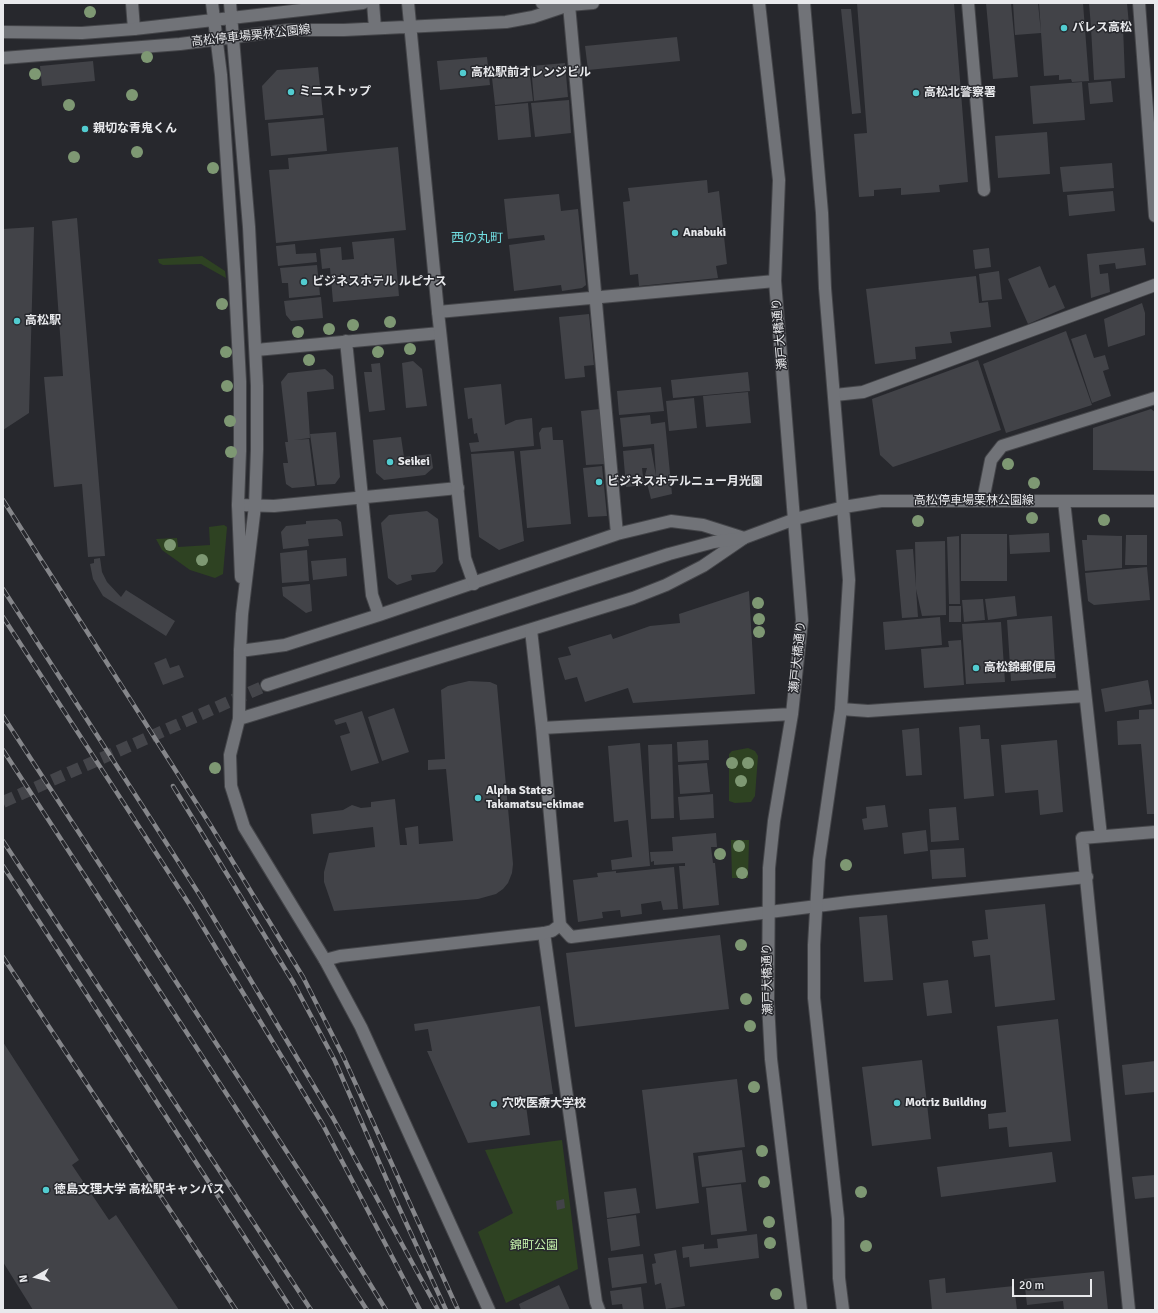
<!DOCTYPE html>
<meta charset="utf-8">
<style>
body{margin:0}
#map{position:relative;width:1158px;height:1313px;overflow:hidden;background:#27282d;font-family:Signika,sans-serif}
canvas{display:block}
.frame{position:absolute;inset:0;border:4px solid #e8e9ec;pointer-events:none}
.north{position:absolute;left:16px;top:1257px;width:40px;height:40px;-webkit-text-stroke:3px #27282d;paint-order:stroke;rotate:262deg;font-size:11px;font-weight:700;line-height:16px;text-align:center;color:#e8e9ec}
.north::after{content:'';display:block;margin:auto;width:14px;height:18px;background:#e8e9ec;clip-path:polygon(50% 0,100% 100%,50% 72%,0 100%)}
.scale{position:absolute;left:1012px;top:1279px;width:80px;height:18px;box-sizing:border-box;border:2px solid #e8e9ec;border-top:0;padding-left:5px;font-size:12px;line-height:14px;white-space:nowrap;color:#e8e9ec;-webkit-text-stroke:3px #27282d;paint-order:stroke}
</style>
<div id="map">
<canvas width="1158" height="1313"></canvas>
<div class="frame"></div>
<div class="north">N</div>
<div class="scale">20 m</div>
</div>
<script>
const c = document.querySelector('canvas').getContext('2d');
c.lineJoin = 'round';
function paint(path, color) { c.fillStyle = color; c.fill(path, 'evenodd'); }
const toPath = rows => new Path2D(rows.map(r => 'M' + r).join(''));
function trace(path, color, width, dash) { c.strokeStyle = color; c.lineWidth = width; c.lineCap = dash ? 'butt' : 'round'; c.setLineDash(dash || []); c.stroke(path); }
function write(font, color, halo, rows, align = 'center') {
  c.font = font + ' Signika,"Noto Sans JP",sans-serif'; c.lineWidth = 3; c.setLineDash([]); c.textBaseline = 'middle'; c.strokeStyle = halo; c.fillStyle = color; for (const [text, x, y, turn = 0] of rows) {
    c.save(); c.translate(x, y); c.rotate((+turn || 0) * Math.PI / 180); c.textAlign = isNaN(turn) ? turn : align; if (halo) c.strokeText(text, 0, 0); c.fillText(text, 0, 0); c.restore();
  }
}
const green = toPath([
 [202,256,225,271,226,278,201,264,163,265,159,263,158,259],
 [224,525,227,527,223,574,215,578,190,570,162,550,156,539,177,538,178,547,210,545,209,527],
 [748,748,755,751,758,756,755,796,751,802,735,803,729,801,729,754,732,751],
 [731,840,749,840,748,878,732,878],
 [562,1140,578,1269,506,1303,478,1232,513,1213,485,1150]
]);
const building = toPath([
 [857,3,954,3,968,182,939,185,940,192,901,195,901,188,874,190,874,196,859,197,854,134,867,133],
 [986,3,1011,3,1018,77,993,79],
 [1013,3,1038,3,1041,33,1015,35],
 [1039,3,1083,3,1089,81,1072,82,1071,79,1059,80,1059,75,1044,76],
 [1089,3,1127,3,1129,25,1091,27],
 [841,9,851,9,861,113,852,114],
 [1123,26,1125,78,1094,80,1091,28],
 [677,37,680,61,588,70,585,46],
 [487,57,490,85,440,90,437,61],
 [93,61,95,81,42,86,40,66],
 [565,63,568,97,534,101,531,66],
 [529,66,533,101,495,105,491,69],
 [318,67,323,115,265,120,262,86,277,70],
 [1111,81,1113,102,1090,104,1088,83],
 [1082,82,1085,120,1033,124,1030,86],
 [569,100,571,133,535,137,531,103],
 [528,103,531,137,498,140,495,106],
 [324,118,327,151,271,156,268,123],
 [1047,132,1050,174,998,178,995,136],
 [398,147,406,230,276,243,269,170,289,169,288,158],
 [1112,163,1114,188,1063,192,1060,167],
 [707,180,708,193,719,191,727,264,716,266,718,278,639,286,638,274,630,275,623,202,630,201,628,188],
 [1113,191,1115,211,1069,216,1067,195],
 [559,194,561,211,578,209,586,285,582,288,562,291,561,285,514,291,509,245,545,240,544,235,508,239,504,199],
 [77,218,105,556,88,557,82,484,54,487,44,377,63,376,52,221],
 [34,227,29,413,3,430,3,229],
 [394,238,399,296,333,302,330,268,322,269,320,249,341,247,342,260,354,259,352,242],
 [295,244,296,254,316,253,317,262,278,266,276,246],
 [989,248,991,267,975,269,973,250],
 [1144,248,1146,265,1116,269,1115,263,1099,265,1100,274,1108,273,1110,292,1091,298,1087,254],
 [317,265,320,295,289,298,288,283,282,283,280,268],
 [1040,266,1049,288,1055,285,1065,308,1028,324,1008,279],
 [999,271,1002,299,982,301,979,274],
 [976,276,979,303,988,302,991,327,950,332,952,343,915,347,916,359,875,364,866,289],
 [321,297,323,318,291,321,286,315,284,301],
 [1142,303,1145,313,1145,335,1108,347,1104,319],
 [589,314,594,365,584,366,585,377,565,379,559,317],
 [1066,331,1092,405,1006,433,983,364],
 [1086,334,1094,358,1105,355,1109,369,1103,371,1111,396,1092,403,1071,339],
 [978,360,1001,430,893,467,880,455,872,399],
 [413,361,422,369,427,406,406,408,402,363],
 [380,363,385,410,369,412,364,372,372,372,371,364],
 [325,369,333,376,334,389,307,392,310,438,294,440,309,439,315,486,292,488,286,484,283,463,288,463,285,442,288,442,281,382,288,373],
 [748,372,750,391,673,398,671,380],
 [501,384,505,425,516,420,532,418,534,446,471,452,469,443,479,442,477,433,474,434,472,418,468,419,464,388],
 [661,387,664,411,619,415,617,391],
 [748,392,751,423,706,427,703,396],
 [694,398,697,428,669,431,666,401],
 [600,409,605,464,586,465,581,411],
 [1151,409,1155,412,1155,471,1093,470,1093,428],
 [650,415,651,424,665,422,672,494,651,499,645,475,647,468,642,468,644,485,626,487,623,451,651,448,656,476,654,444,623,447,620,418],
 [552,427,553,440,563,440,571,524,527,528,520,451,541,449,539,433,542,428],
 [336,432,340,477,335,484,317,485,310,434],
 [401,437,404,457,431,454,433,468,425,475,384,480,376,473,373,440],
 [514,451,524,541,499,550,479,537,471,454],
 [602,466,607,516,588,517,583,468],
 [427,511,438,519,443,563,435,572,411,575,412,580,397,585,388,578,381,523,389,515],
 [337,519,341,522,343,536,308,539,309,546,283,549,281,532,286,526,306,524,306,521],
 [1049,533,1050,552,1010,554,1009,535],
 [961,534,1007,534,1007,581,961,581],
 [1087,535,1122,536,1122,568,1085,571,1082,540,1087,540],
 [1126,535,1147,535,1147,565,1125,565],
 [959,536,960,604,949,604,947,537],
 [945,541,946,615,922,616,916,589,918,617,902,618,896,550,913,549,916,587,915,542],
 [307,550,309,581,282,583,280,553],
 [100,558,102,572,107,582,121,597,126,590,175,621,166,636,103,596,93,579,90,564,94,563,94,559],
 [346,558,347,576,313,580,311,561],
 [1147,567,1150,600,1094,605,1088,601,1085,573],
 [310,584,312,611,306,613,283,596,282,587],
 [749,591,755,694,633,703,628,688,585,702,577,677,565,680,558,658,571,655,568,647,611,634,613,639,650,626,680,623,679,614],
 [1015,596,1017,616,988,620,985,599],
 [983,599,985,620,964,622,962,600],
 [949,606,961,606,961,622,949,622],
 [1052,616,1056,678,1011,681,1007,620],
 [940,617,942,645,885,650,883,622],
 [1001,622,1005,682,966,684,962,624],
 [961,640,964,685,924,688,921,649,949,647,948,641],
 [166,658,170,668,179,665,184,677,163,685,154,663],
 [1148,680,1152,704,1105,712,1101,689],
 [469,681,490,682,497,685,513,864,512,873,508,883,503,889,496,894,478,899,334,911,324,882,324,872,329,853,375,847,373,827,313,834,311,814,343,810,352,805,361,808,371,807,371,802,395,799,400,845,407,845,405,828,418,826,419,844,453,841,446,769,428,770,428,760,445,759,441,690,448,686],
 [394,708,409,752,382,761,368,717],
 [1155,709,1155,814,1147,814,1141,744,1118,745,1117,721,1139,719,1139,710],
 [362,711,379,763,351,771,340,736,350,733,346,722,336,725,334,720],
 [980,725,981,739,989,739,994,796,964,799,959,727],
 [919,728,922,775,906,776,902,730],
 [708,740,709,760,678,762,677,742],
 [1057,740,1063,812,1040,815,1038,790,1005,793,1001,745],
 [640,743,650,866,612,870,611,860,632,857,628,820,614,822,608,746],
 [672,744,674,818,651,819,648,745],
 [707,763,710,792,680,794,678,765],
 [713,794,714,818,680,820,678,797],
 [885,805,888,827,864,830,862,819,867,818,866,807],
 [956,807,959,840,931,842,929,809],
 [926,830,928,851,904,854,902,833],
 [716,833,717,847,711,847,713,863,715,863,719,905,683,909,679,866,685,866,685,863,654,865,654,861,651,862,650,852,673,851,672,837],
 [964,848,966,877,932,879,930,850],
 [674,867,678,909,663,910,661,901,641,904,642,914,621,917,620,910,602,912,603,918,578,922,573,880,598,877,597,873,616,871,616,873],
 [1045,904,1055,1000,995,1007,990,955,974,957,972,941,988,939,985,910],
 [887,915,893,980,864,982,859,917],
 [720,935,729,1009,575,1027,566,953],
 [948,980,952,1013,927,1016,923,983],
 [540,1006,553,1094,525,1098,530,1135,468,1143,427,1051,432,1051,428,1029,415,1031,414,1024],
 [1058,1019,1071,1141,1009,1147,1007,1127,989,1129,988,1114,1006,1112,997,1026],
 [3,1042,79,1160,72,1165,109,1220,116,1215,179,1310,33,1310,3,1262],
 [922,1060,931,1139,872,1146,862,1067],
 [1155,1061,1155,1092,1125,1095,1122,1065],
 [737,1079,745,1147,693,1153,699,1203,656,1209,642,1090],
 [742,1150,746,1182,702,1187,698,1156],
 [1052,1152,1056,1182,941,1197,937,1167],
 [1155,1175,1155,1197,1135,1199,1132,1177],
 [741,1184,747,1231,711,1235,706,1188],
 [636,1188,640,1213,607,1218,604,1192],
 [564,1199,565,1208,557,1210,556,1201],
 [636,1215,640,1246,611,1251,607,1219],
 [757,1234,759,1258,690,1267,689,1257,683,1258,682,1247,704,1244,704,1249,718,1248,717,1239],
 [676,1250,685,1306,666,1309,661,1283,655,1285,652,1264,656,1263,654,1254],
 [643,1254,647,1283,612,1288,608,1258],
 [1104,1271,1108,1310,1064,1310,1063,1301,1027,1305,1024,1279],
 [945,1278,946,1293,1014,1286,1017,1310,932,1310,929,1280],
 [559,1285,570,1310,521,1310,519,1304],
 [641,1287,644,1310,623,1310,622,1304,612,1305,610,1291]
]);
const secondaryTunnel = toPath([
 [3,802,267,685]
]);
const lane = toPath([
 [968,3,984,190]
]);
const street = toPath([
 [132,3,134,29],
 [1139,3,1155,216],
 [569,5,617,534],
 [438,312,775,281],
 [346,341,372,595,379,615],
 [256,350,440,333],
 [835,395,863,392,1155,285],
 [983,500,991,460,1002,446,1155,398],
 [1064,501,1101,836],
 [238,505,274,506,458,488],
 [841,709,868,711,1085,696],
 [239,719,633,598,666,585,703,566,744,538],
 [560,925,571,937,849,902,1087,877],
 [544,933,596,1302,599,1310],
 [489,1310,361,1027,325,960,244,827,231,786,230,755,239,719,240,651,285,645,379,615,617,534,671,521,703,525,744,538],
 [1129,1310,1082,838,1155,832]
]);
const secondary = toPath([
 [212,3,221,75,235,284,240,381,240,451,238,505,241,577],
 [230,3,249,227,257,386,257,449,255,506,242,614,240,651],
 [373,3,375,28],
 [408,3,438,312,465,558,474,584],
 [542,3,569,5,593,3],
 [759,3,779,180,775,281,802,620,792,714,774,821,769,868,768,1003,771,1059,801,1310],
 [804,3,822,213,825,288,849,580,841,709,819,860,814,945,814,998,838,1219,839,1278,843,1310],
 [3,32,82,33,134,29,363,3],
 [3,58,180,44,289,30,344,30,506,22,533,17,569,5],
 [267,685,669,554,714,542,744,538,795,519,844,507,881,501,1155,501],
 [542,728,792,714],
 [325,960,340,956,544,933,552,931,560,925,542,728,531,630]
]);
const rail = toPath([
 [3,500,211,826,303,977,343,1056,458,1310],
 [3,589,201,897,333,1118,438,1310],
 [3,617,191,907,323,1125,420,1310],
 [3,716,324,1209,386,1310],
 [3,750,367,1310],
 [173,786,293,982,335,1061,396,1201,446,1310],
 [3,841,311,1310],
 [3,866,292,1310],
 [3,957,236,1310]
]);
const trees = [
 [90,12],
 [147,57],
 [35,74],
 [132,95],
 [69,105],
 [137,152],
 [74,157],
 [213,168],
 [222,304],
 [390,322],
 [353,325],
 [329,329],
 [298,332],
 [410,349],
 [226,352],
 [378,352],
 [309,360],
 [227,386],
 [230,421],
 [231,452],
 [1008,464],
 [1034,483],
 [1032,518],
 [1104,520],
 [918,521],
 [170,545],
 [202,560],
 [758,603],
 [759,619],
 [759,632],
 [732,763],
 [748,763],
 [215,768],
 [741,781],
 [739,846],
 [720,854],
 [846,865],
 [742,873],
 [741,945],
 [746,999],
 [750,1026],
 [754,1087],
 [762,1151],
 [764,1182],
 [861,1192],
 [769,1222],
 [770,1243],
 [866,1246],
 [776,1294]
];
const markers = [
 [1064,28,4,"#52ccd0"],
 [463,73,4,"#52ccd0"],
 [291,92,4,"#52ccd0"],
 [916,93,4,"#52ccd0"],
 [85,129,4,"#52ccd0"],
 [675,233,4,"#52ccd0"],
 [304,282,4,"#52ccd0"],
 [17,321,4,"#52ccd0"],
 [390,462,4,"#52ccd0"],
 [599,482,4,"#52ccd0"],
 [976,668,4,"#52ccd0"],
 [478,798,4,"#52ccd0"],
 [897,1103,4,"#52ccd0"],
 [494,1104,4,"#52ccd0"],
 [46,1190,4,"#52ccd0"]
];
const poiNames = [
 ["パレス高松",1072,28],
 ["高松駅前オレンジビル",471,73],
 ["ミニストップ",299,92],
 ["高松北警察署",924,93],
 ["親切な青鬼くん",93,129],
 ["Anabuki",683,233],
 ["ビジネスホテル ルピナス",312,282],
 ["高松駅",25,321],
 ["Seikei",398,462],
 ["ビジネスホテルニュー月光園",607,482],
 ["高松錦郵便局",984,668],
 ["Alpha States",486,791],
 ["Takamatsu-ekimae",486,805],
 ["Motriz Building",905,1103],
 ["穴吹医療大学校",502,1104],
 ["徳島文理大学 高松駅キャンパス",54,1190]
];
const streetNames = [
 ["高松停車場栗林公園線",251,36,-6],
 ["瀬戸大橋通り",780,334,-95],
 ["高松停車場栗林公園線",974,501],
 ["瀬戸大橋通り",798,657,-84],
 ["瀬戸大橋通り",768,979,-91]
];
const parkNames = [
 ["錦町公園",534,1246]
];
const neighbourhoodNames = [
 ["西の丸町",477,239]
];
paint(green, '#2e4222');
paint(building, '#424348');
trace(secondaryTunnel, '#44454a', 12, [12, 6]);
trace(lane, '#444549', 14);
trace(street, '#444549', 14);
trace(secondary, '#444549', 14);
trace(lane, '#717378', 12);
trace(street, '#717378', 12);
trace(secondary, '#717378', 12);
trace(rail, '#85868a', 4.5);
trace(rail, '#27282d', 3, [9]);
c.fillStyle = '#7e9873';
for (const [x, y] of trees) { c.beginPath(); c.arc(x, y, 6, 0, 2 * Math.PI); c.fill(); }
for (const [x, y, r, color] of markers) { const dot = new Path2D(); dot.arc(x, y, r, 0, 2 * Math.PI); c.fillStyle = color; c.fill(dot); trace(dot, '#27282d', 1.5); }
write('bold 12px', '#e8e9ec', '#27282d', poiNames, 'left');
write('12px', '#e8e9ec', '#27282d', streetNames);
write('12px', '#c6f4ad', '#27282d', parkNames);
write('13px', '#71dde0', '#27282d', neighbourhoodNames);
</script>
